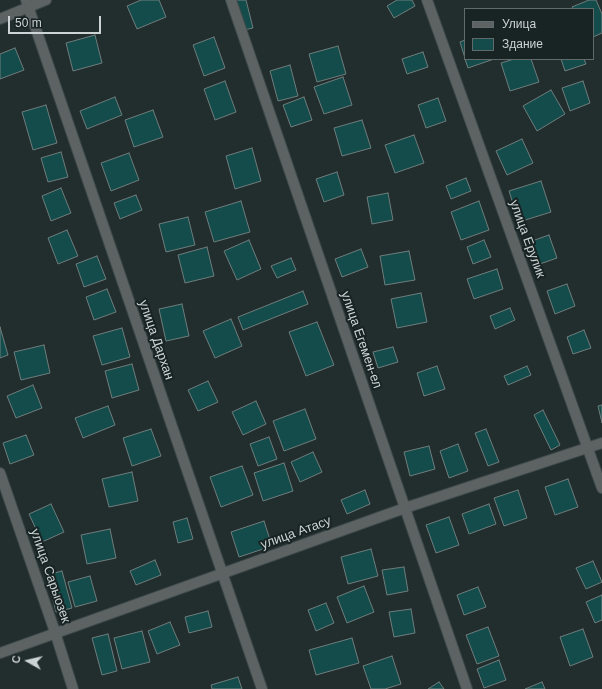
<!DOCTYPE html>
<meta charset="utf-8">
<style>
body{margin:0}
#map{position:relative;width:602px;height:689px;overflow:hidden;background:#222d2d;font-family:Arial,sans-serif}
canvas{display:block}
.legend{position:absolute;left:464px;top:8px;width:130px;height:52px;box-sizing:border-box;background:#182323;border:1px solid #606a6a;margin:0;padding:5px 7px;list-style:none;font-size:12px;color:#cdd5d4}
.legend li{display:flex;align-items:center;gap:8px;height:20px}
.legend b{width:20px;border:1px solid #606a6a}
.north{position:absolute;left:8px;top:641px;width:40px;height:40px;-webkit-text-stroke:3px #182323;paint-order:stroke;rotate:278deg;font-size:11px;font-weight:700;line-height:16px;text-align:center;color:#cdd5d4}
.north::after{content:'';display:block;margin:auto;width:14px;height:18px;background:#cdd5d4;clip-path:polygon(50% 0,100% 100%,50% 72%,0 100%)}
.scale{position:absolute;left:8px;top:16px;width:93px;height:18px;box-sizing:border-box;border:2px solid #cdd5d4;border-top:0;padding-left:5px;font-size:12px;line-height:14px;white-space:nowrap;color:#cdd5d4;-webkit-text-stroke:3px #182323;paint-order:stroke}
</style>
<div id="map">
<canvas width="602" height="689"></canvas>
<ul class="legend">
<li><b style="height:5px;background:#5d6363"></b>Улица</li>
<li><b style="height:11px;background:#144c4c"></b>Здание</li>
</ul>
<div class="north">С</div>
<div class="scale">50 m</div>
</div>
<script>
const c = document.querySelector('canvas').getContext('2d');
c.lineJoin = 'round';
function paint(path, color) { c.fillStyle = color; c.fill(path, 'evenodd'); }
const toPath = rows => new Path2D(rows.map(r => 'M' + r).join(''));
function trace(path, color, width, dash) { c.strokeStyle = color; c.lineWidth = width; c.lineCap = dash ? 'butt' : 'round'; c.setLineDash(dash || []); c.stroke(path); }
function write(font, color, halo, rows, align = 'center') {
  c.font = font + ' Arial,sans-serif'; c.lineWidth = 4; c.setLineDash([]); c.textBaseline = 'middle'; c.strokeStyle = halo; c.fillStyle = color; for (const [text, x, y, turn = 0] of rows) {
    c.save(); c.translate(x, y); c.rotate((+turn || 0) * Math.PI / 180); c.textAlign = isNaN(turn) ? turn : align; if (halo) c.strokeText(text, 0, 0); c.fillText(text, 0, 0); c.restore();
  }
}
const building = toPath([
 [141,0,159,0,166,17,137,29,127,6,141,0],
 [236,0,246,0,253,28,244,30,236,0],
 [397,0,412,0,415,6,394,18,387,6,397,0],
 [589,0,596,0,602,14,602,33,593,37,593,9,573,9,572,7,589,0],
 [95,35,102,63,73,71,66,43,95,35],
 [214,37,225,68,204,76,193,45,214,37],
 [465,40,465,58,460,42,465,40],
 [338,46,346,74,317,82,309,54,338,46],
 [15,48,24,70,0,79,0,54,15,48],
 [423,52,428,67,407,74,402,59,423,52],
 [465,59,494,59,468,68,465,59],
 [514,59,531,59,539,82,510,91,501,63,514,59],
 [561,59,584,59,586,64,565,71,561,59],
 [290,65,298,96,278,101,270,71,290,65],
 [343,77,352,105,324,114,314,87,343,77],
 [225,81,236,112,215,120,204,89,225,81],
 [583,81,590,103,570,111,562,88,583,81],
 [551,90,565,114,537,131,523,106,551,90],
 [115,97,122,115,87,129,80,111,115,97],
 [304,97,312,120,291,127,283,105,304,97],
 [438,98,446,121,426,128,418,105,438,98],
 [46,105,57,143,33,150,22,112,46,105],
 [153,110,163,137,134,147,125,120,153,110],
 [362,120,371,148,342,156,334,128,362,120],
 [414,135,424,163,395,173,385,145,414,135],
 [522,139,533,163,507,175,496,151,522,139],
 [252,148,261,181,235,189,226,156,252,148],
 [61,152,68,177,48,182,41,158,61,152],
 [129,153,139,180,111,191,101,163,129,153],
 [337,172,344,195,324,202,316,179,337,172],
 [466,178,471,191,451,199,446,186,466,178],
 [541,181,551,212,519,222,509,191,541,181],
 [61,188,71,213,51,221,42,196,61,188],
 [388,193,393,220,372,224,367,197,388,193],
 [136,195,142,210,120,219,114,203,136,195],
 [241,201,250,232,214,242,205,212,241,201],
 [479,201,489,230,461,240,451,212,479,201],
 [188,217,195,245,166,252,159,224,188,217],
 [67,230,78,256,58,264,48,238,67,230],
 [549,235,557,258,537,265,529,242,549,235],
 [249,240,261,269,237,280,224,251,249,240],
 [484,240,491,257,473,264,467,247,484,240],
 [207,247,214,276,185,283,178,255,207,247],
 [361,249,368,267,342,277,335,259,361,249],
 [409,251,415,280,385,285,380,256,409,251],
 [97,256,106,279,84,287,76,264,97,256],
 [291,258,296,270,277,278,271,266,291,258],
 [497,269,503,289,474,299,467,279,497,269],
 [567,284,575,306,555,314,547,291,567,284],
 [107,289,116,312,94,320,86,297,107,289],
 [303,291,308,304,243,330,238,317,303,291],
 [421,293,427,322,397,328,391,299,421,293],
 [182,304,189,336,166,341,159,309,182,304],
 [510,308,515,320,495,329,490,316,510,308],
 [231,319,242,346,215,358,203,331,231,319],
 [317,322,334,365,306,376,289,332,317,322],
 [0,327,8,355,0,358,0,327],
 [122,328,130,357,102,365,93,336,122,328],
 [584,330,591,348,573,354,567,337,584,330],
 [44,345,50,373,21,380,14,352,44,345],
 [393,347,398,362,378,368,373,352,393,347],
 [132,364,139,390,112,398,105,371,132,364],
 [437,366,445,389,424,396,417,373,437,366],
 [527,366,531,375,508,385,504,376,527,366],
 [208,381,218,402,198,411,188,390,208,381],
 [33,385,42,408,16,418,7,396,33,385],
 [256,401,266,424,243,435,232,412,256,401],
 [602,405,602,423,598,406,602,405],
 [108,406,115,425,83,438,75,418,108,406],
 [305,409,316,439,284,451,273,421,305,409],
 [543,410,560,445,551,450,534,415,543,410],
 [151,429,161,456,132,466,123,438,151,429],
 [486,429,499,462,488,466,475,433,486,429],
 [26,435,34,455,10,464,3,443,26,435],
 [269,437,277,459,258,466,250,444,269,437],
 [458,444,468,471,449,478,440,451,458,444],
 [429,446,435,469,410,476,404,452,429,446],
 [313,452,322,472,300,482,291,462,313,452],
 [284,463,293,491,263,501,254,473,284,463],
 [242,466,253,495,221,507,210,477,242,466],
 [132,472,138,501,109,507,102,479,132,472],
 [568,479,578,507,555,515,545,487,568,479],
 [365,490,370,504,347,514,341,500,365,490],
 [518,490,527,518,504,526,494,498,518,490],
 [51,504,64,532,42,542,29,514,51,504],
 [489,504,496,524,469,534,462,514,489,504],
 [449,517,459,545,436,553,426,525,449,517],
 [187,518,193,539,178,543,173,522,187,518],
 [264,521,272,546,239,557,231,532,264,521],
 [110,529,116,558,87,564,81,535,110,529],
 [371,549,378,576,348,584,341,557,371,549],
 [155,560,161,575,136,585,130,571,155,560],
 [593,561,602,582,586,589,576,568,593,561],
 [404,567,408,591,387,595,382,570,404,567],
 [62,571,72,608,56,612,47,575,62,571],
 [90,576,97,601,75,607,68,582,90,576],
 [364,586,374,612,347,623,337,597,364,586],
 [478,587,486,607,464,615,457,595,478,587],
 [602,595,602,620,595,623,586,602,602,595],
 [326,603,334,623,316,631,308,610,326,603],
 [411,609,415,633,394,637,389,612,411,609],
 [208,611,212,627,189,633,185,617,208,611],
 [170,622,180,645,157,654,148,631,170,622],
 [488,627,499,656,477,664,466,635,488,627],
 [583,629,593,657,570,666,560,637,583,629],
 [142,631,150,662,122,669,114,638,142,631],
 [108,634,117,671,102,675,92,638,108,634],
 [352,638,359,663,316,675,309,650,352,638],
 [392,656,401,684,385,689,371,689,363,666,392,656],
 [499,660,506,680,484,688,477,669,499,660],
 [238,677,242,689,212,689,211,685,238,677],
 [439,682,444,689,428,689,439,682],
 [542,682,545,689,525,689,542,682]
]);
const minor = toPath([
 [26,0,262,689],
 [231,0,467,689],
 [427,0,602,488],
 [0,19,46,0],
 [0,473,55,632,73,689],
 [0,653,405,508,602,443]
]);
const streetNames = [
 ["улица Ерулик",527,239,70],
 ["улица Дархан",156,340,71],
 ["улица Егемен-ел",361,340,71],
 ["улица Атасу",296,533,-20],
 ["улица Сарыозек",50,576,71]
];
paint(building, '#144c4c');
trace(building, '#6f7d7c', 1);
trace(minor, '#3d4848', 12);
trace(minor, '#5d6363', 10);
write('13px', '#cdd5d4', '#182323', streetNames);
</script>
